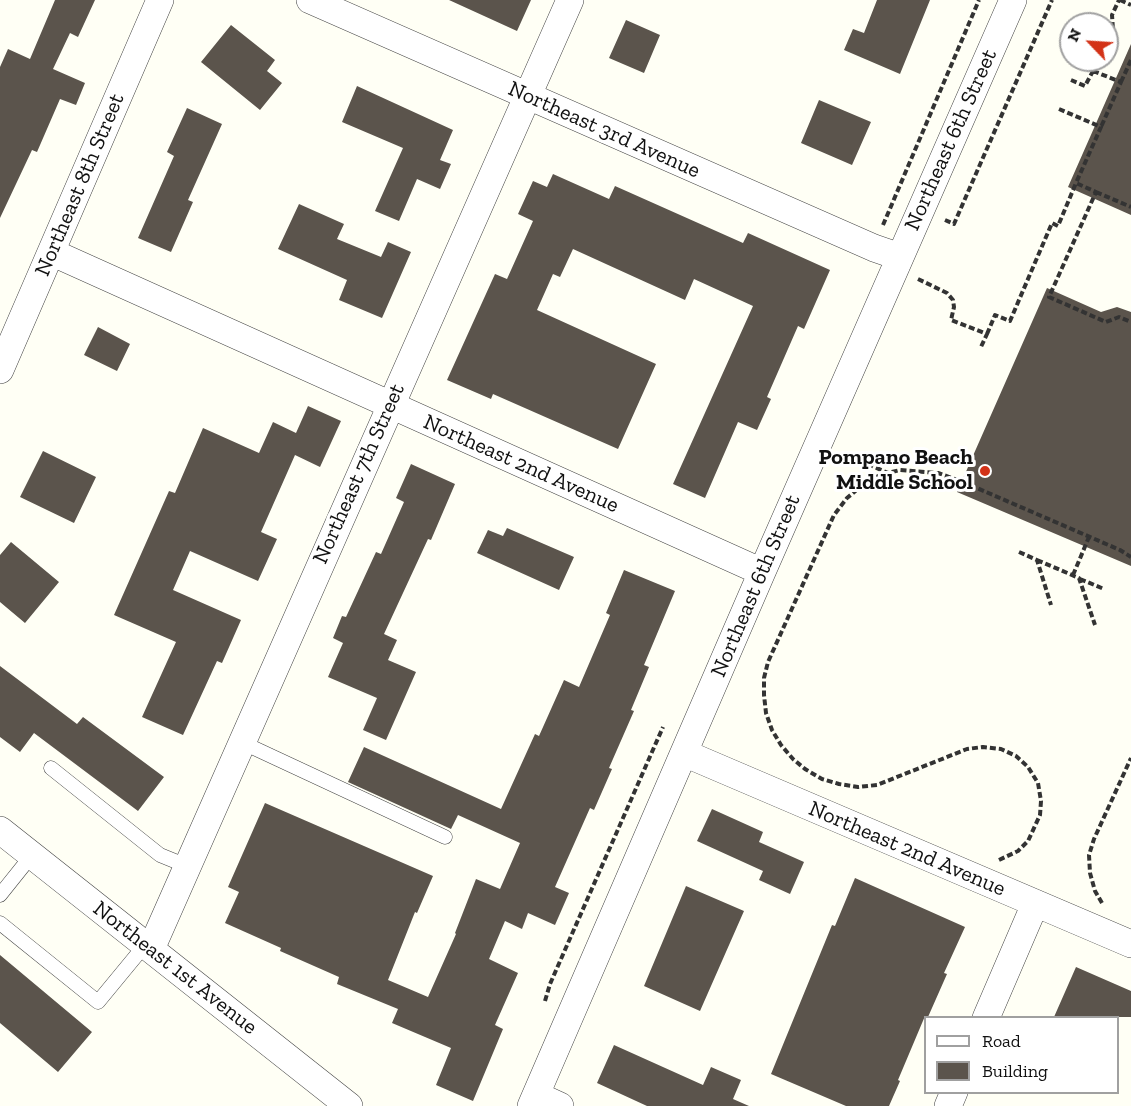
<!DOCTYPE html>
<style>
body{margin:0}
#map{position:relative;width:1131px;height:1106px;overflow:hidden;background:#fffff5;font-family:"Zilla Slab",serif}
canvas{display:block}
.legend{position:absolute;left:924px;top:1016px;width:195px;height:78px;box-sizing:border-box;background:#fff;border:2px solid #a0a0a0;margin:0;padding:8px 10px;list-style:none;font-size:18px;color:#111}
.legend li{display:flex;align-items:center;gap:12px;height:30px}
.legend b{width:30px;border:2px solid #a0a0a0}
.north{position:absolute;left:1059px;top:12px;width:60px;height:60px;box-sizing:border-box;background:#fff;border:2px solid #a0a0a0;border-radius:50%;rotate:295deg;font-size:16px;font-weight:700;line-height:24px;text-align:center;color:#111}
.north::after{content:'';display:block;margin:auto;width:21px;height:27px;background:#d33217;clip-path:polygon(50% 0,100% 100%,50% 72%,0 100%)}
</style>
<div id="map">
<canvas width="1131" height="1106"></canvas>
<ul class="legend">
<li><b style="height:8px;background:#fff"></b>Road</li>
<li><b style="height:16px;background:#5b544c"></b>Building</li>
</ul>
<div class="north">N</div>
</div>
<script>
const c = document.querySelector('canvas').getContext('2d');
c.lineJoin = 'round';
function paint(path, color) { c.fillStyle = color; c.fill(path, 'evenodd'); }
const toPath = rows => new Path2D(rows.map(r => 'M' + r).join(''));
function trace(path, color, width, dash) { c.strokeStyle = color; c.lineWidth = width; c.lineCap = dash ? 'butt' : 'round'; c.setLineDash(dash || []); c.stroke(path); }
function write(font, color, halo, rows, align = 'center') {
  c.font = font + ' "Zilla Slab",serif'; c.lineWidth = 6; c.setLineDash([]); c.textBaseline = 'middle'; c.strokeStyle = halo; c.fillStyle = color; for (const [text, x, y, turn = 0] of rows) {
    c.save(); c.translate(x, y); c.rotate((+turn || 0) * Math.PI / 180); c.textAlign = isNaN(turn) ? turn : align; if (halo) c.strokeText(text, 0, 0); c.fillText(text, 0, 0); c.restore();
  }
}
const building = toPath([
 [55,0,95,0,78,37,70,33,53,69,85,83,76,105,60,99,37,152,32,150,0,218,0,67,8,49,30,59],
 [449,0,531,0,517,31],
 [877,0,930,0,900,74,844,50,853,29,864,33],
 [626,20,660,35,644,73,609,58],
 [231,25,275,60,267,71,282,83,260,110,201,62],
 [1131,44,1131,215,1068,187],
 [357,86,453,130,440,160,451,164,440,189,417,179,399,221,375,211,403,148,342,122],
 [819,100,871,122,852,165,801,143],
 [187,108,222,124,188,200,193,202,171,252,138,238,174,156,167,152],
 [553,174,609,199,615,186,743,243,748,233,830,270,804,329,798,326,767,397,771,399,757,430,738,422,705,498,673,484,753,306,694,279,685,300,573,249,560,277,553,274,537,310,656,364,618,449,493,394,491,399,447,380,495,274,507,279,533,221,518,214,533,181,547,187],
 [299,204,344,224,337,239,381,257,388,242,411,252,382,318,339,300,347,280,278,249],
 [1047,288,1101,312,1117,307,1131,312,1131,566,957,492],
 [98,327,130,344,117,371,84,355],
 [308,406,341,421,320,467,295,455,261,532,277,539,258,581,190,551,173,590,241,620,222,663,217,661,183,735,142,717,176,642,114,615,169,491,175,493,203,428,259,453,273,422,296,433],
 [43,451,96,477,74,523,20,497],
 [411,464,455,484,431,540,428,539,384,634,397,640,388,660,416,672,386,740,363,730,377,698,328,677,343,643,333,638,342,616,346,617,376,552,381,554,404,502,396,498],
 [507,528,574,557,559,590,477,553,488,530,503,536],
 [11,542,59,582,25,623,0,602,0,555],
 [624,570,675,591,644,665,649,667,631,710,634,711,609,768,612,769,594,810,590,808,555,887,569,893,555,925,528,913,522,929,505,921,489,959,518,973,495,1025,503,1029,473,1101,436,1085,451,1048,392,1023,398,1009,337,984,339,977,280,951,281,948,225,923,239,892,228,887,265,803,433,876,417,913,415,912,388,980,428,997,456,934,455,933,476,879,500,889,520,843,458,815,451,829,348,782,364,747,501,809,535,734,539,736,564,680,579,687,610,615,606,613],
 [0,666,77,724,83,717,164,777,138,811,34,733,20,752,0,737],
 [712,809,763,832,759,842,804,862,790,894,759,880,763,871,697,841],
 [855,878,965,927,944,973,947,974,928,1017,925,1016,898,1080,900,1081,889,1106,846,1106,771,1074,832,925,835,926],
 [686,886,744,911,700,1011,644,986],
 [0,955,92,1032,58,1072,0,1023],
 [1076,967,1131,991,1131,1017,1054,1017],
 [614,1045,703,1085,711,1067,741,1080,733,1099,749,1106,647,1106,597,1083]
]);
const path = toPath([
 [1120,0,1131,5],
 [1107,45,1113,30,1112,15,1119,0],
 [1093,71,1121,82,1101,127],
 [1071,80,1085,86,1093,71,1088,68,1098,60],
 [1121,82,1131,60],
 [1059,109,1101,127,1076,183],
 [1096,192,1131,207],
 [945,220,954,224,1052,0],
 [883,225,979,0],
 [918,279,947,293,953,300,954,307,951,320,987,334,980,349],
 [987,334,995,315,1010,321,1052,223,1058,226,1076,183,1096,192,1049,297,1106,322,1119,317,1131,322],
 [843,453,888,473],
 [1019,552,1037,560,1051,605],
 [1037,560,1079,578,1095,625],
 [1073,575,1089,537],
 [1080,579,1104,589],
 [999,860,1018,851,1028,841,1040,815,1041,801,1038,783,1028,767,1016,756,1001,749,983,747,967,749,877,785,858,787,839,784,822,779,805,769,793,759,781,745,772,730,766,713,764,695,764,678,768,662,834,515,847,498,865,483,880,475,900,470,938,473,963,482,1120,550,1131,557],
 [1102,903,1095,891,1090,873,1089,855,1094,839,1131,758],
 [545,1001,550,984,663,727]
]);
const service = toPath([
 [241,742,445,837],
 [51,768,160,855,187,866],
 [0,895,32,855],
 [0,923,98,1002,145,945]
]);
const minor = toPath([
 [310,0,874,248,900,257],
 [51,252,762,572],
 [0,370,160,0],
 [684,753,1131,944],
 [0,830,349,1106],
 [151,949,570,0],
 [986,1018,1035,904],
 [536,1095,560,1106],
 [531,1106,762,572,1013,0],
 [948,1106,954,1092]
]);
const markers = [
 [985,471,6,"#d33217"]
];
const streetNames = [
 ["Northeast 3rd Avenue",604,130,24],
 ["Northeast 6th Street",951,140,-66],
 ["Northeast 8th Street",80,185,-67],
 ["Northeast 2nd Avenue",521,464,24],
 ["Northeast 7th Street",359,474,-66],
 ["Northeast 6th Street",756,586,-67],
 ["Northeast 2nd Avenue",907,849,23],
 ["Northeast 1st Avenue",175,968,38]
];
const poiNames = [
 ["Pompano Beach",973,458],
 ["Middle School",973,483]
];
paint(building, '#5b544c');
trace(service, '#444', 15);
trace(minor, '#444', 28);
trace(path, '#333', 4, [6, 3]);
trace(service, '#fff', 14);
trace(minor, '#fff', 27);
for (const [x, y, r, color] of markers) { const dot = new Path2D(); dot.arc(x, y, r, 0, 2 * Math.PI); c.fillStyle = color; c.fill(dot); trace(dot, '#fff', 2); }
write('22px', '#111', '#fff', streetNames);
write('bold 22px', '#111', '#fff', poiNames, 'right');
</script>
